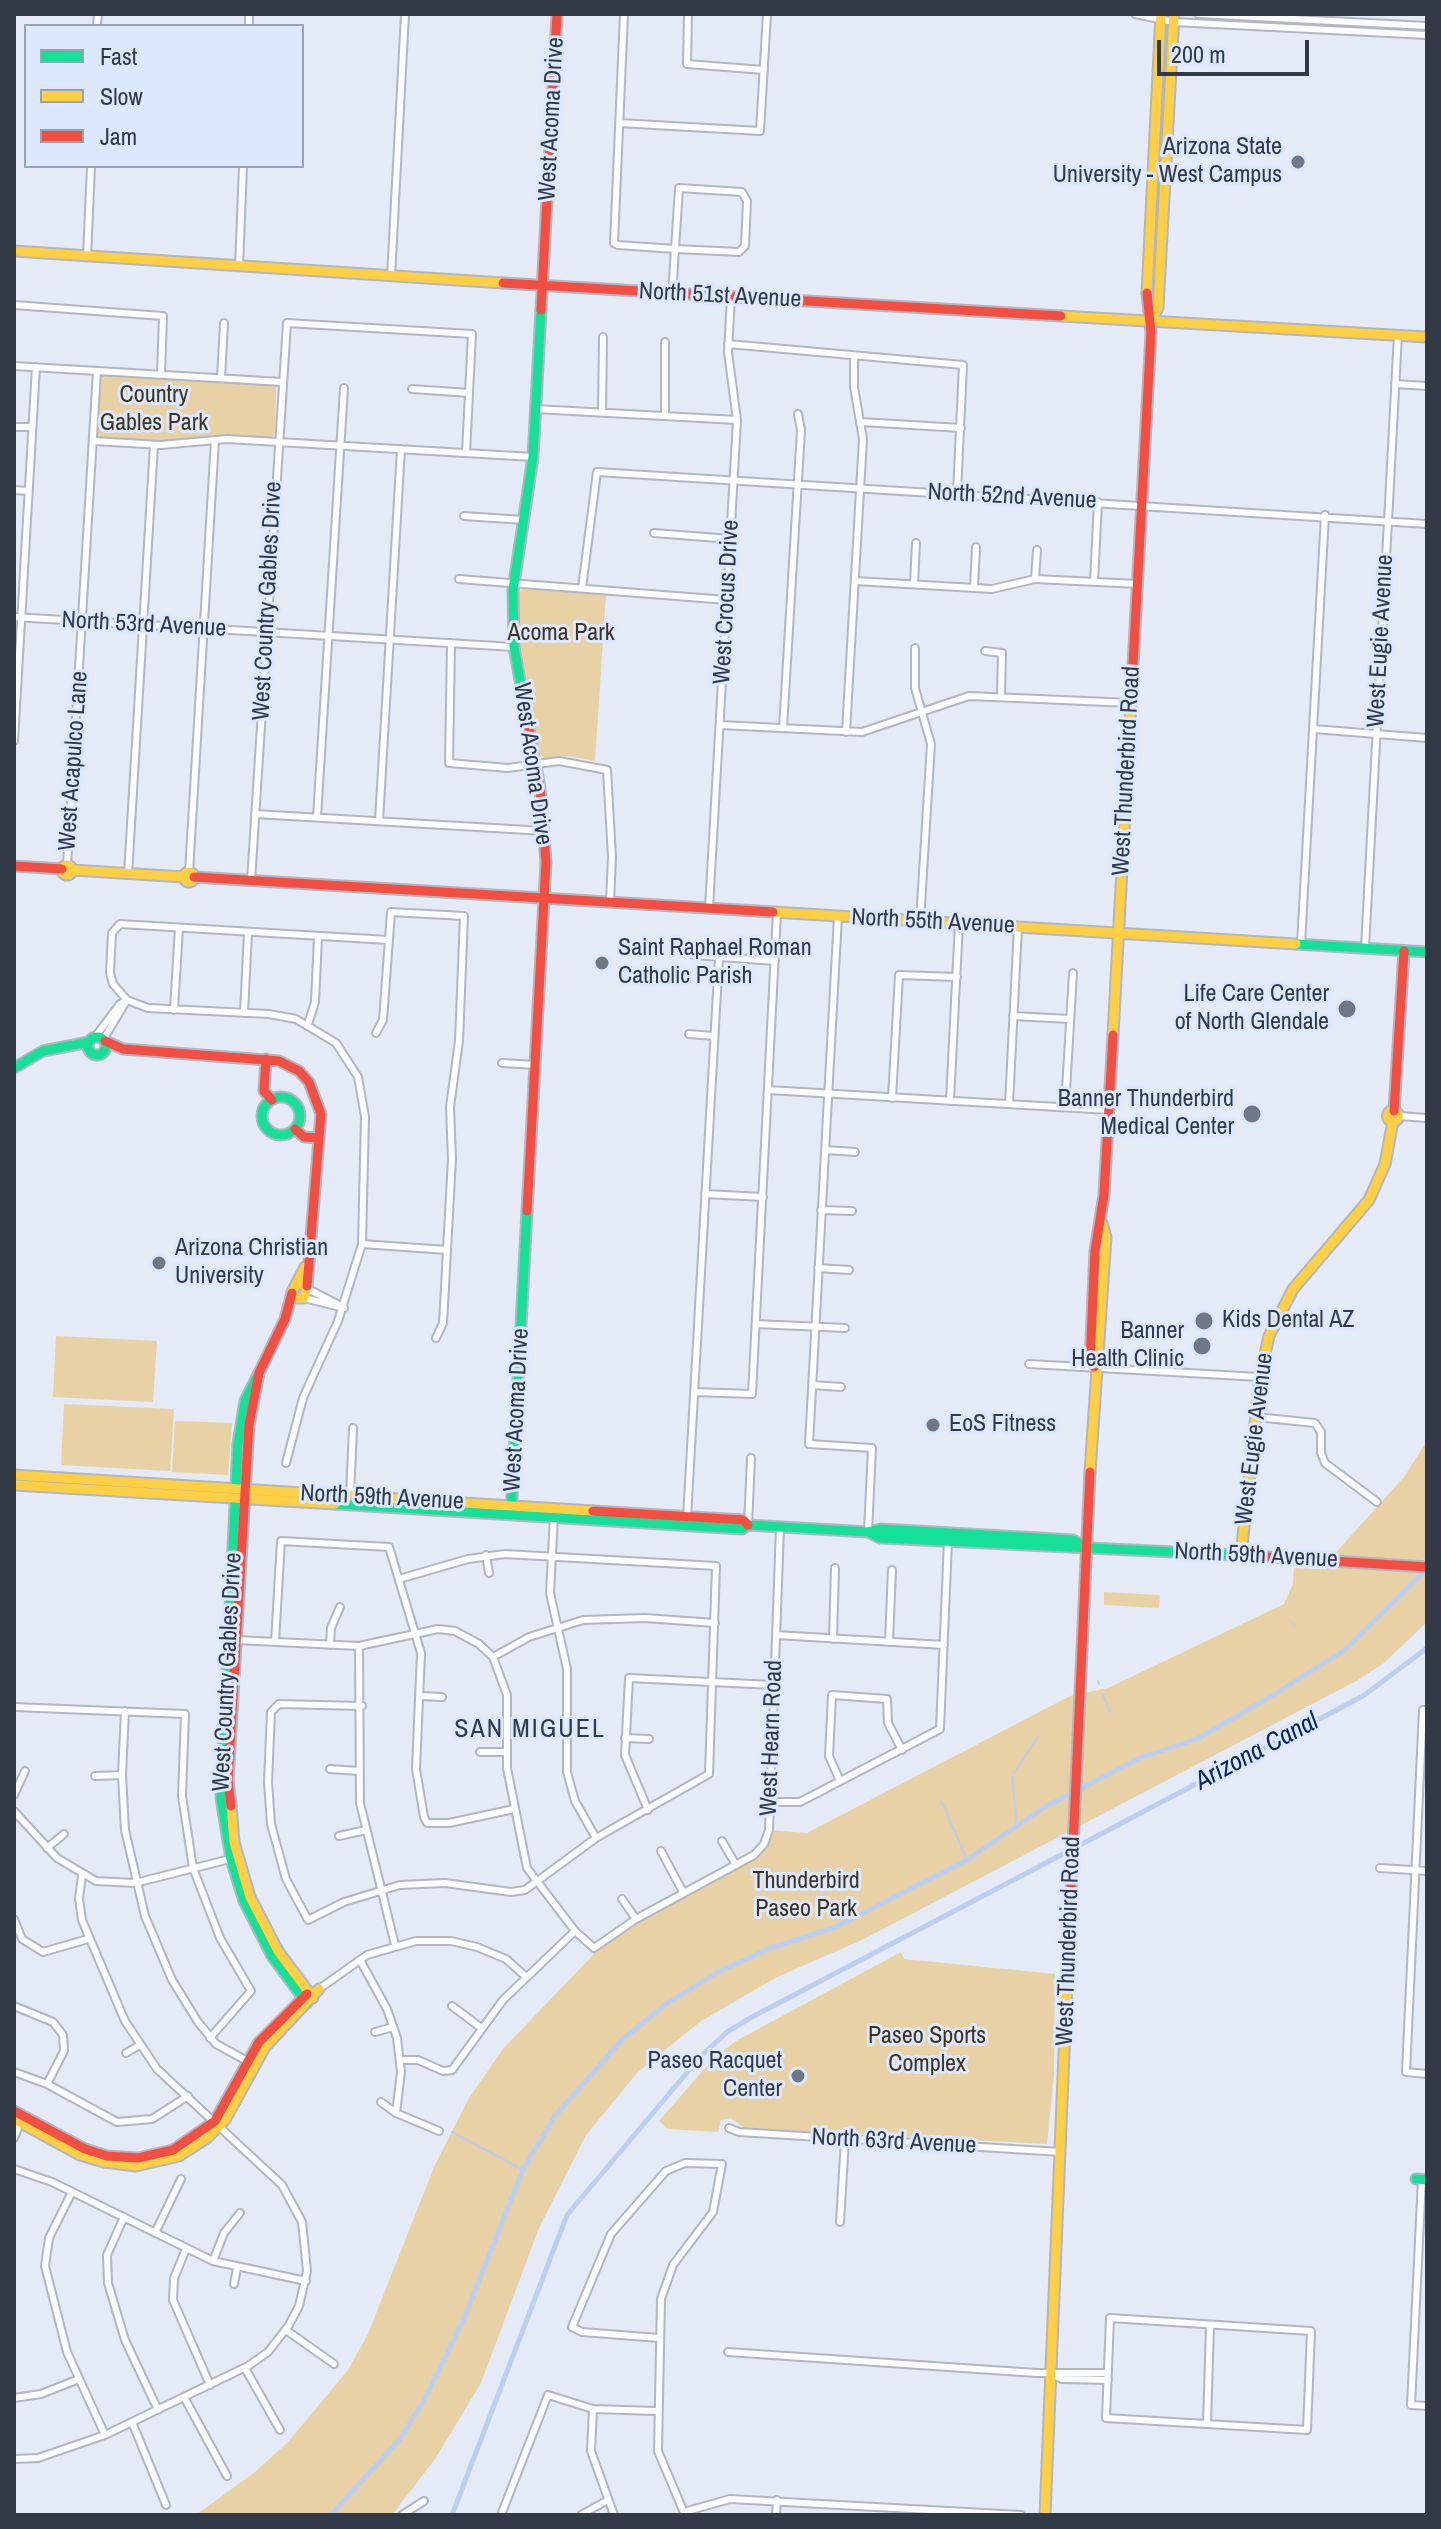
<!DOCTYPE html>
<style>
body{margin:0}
#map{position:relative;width:1441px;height:2529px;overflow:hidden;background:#e4eaf6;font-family:"Archivo Narrow",sans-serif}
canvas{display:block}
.frame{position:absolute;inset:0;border:16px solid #323a48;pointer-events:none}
.legend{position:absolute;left:24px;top:24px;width:280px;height:144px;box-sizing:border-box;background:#dce8fe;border:2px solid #98a2b5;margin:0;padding:10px 14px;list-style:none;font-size:24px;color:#323a48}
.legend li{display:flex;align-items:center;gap:16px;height:40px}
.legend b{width:40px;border:2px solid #98a2b5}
.scale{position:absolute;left:1157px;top:40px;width:152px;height:36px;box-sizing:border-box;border:4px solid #323a48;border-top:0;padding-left:10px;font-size:24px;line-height:28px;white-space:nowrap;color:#323a48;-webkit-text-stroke:6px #dce8fe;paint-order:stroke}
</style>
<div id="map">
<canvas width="1441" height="2529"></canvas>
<div class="frame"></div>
<ul class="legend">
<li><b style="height:10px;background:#16e098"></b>Fast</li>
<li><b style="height:10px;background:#ffcf43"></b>Slow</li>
<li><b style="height:10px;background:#f24e42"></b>Jam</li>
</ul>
<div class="scale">200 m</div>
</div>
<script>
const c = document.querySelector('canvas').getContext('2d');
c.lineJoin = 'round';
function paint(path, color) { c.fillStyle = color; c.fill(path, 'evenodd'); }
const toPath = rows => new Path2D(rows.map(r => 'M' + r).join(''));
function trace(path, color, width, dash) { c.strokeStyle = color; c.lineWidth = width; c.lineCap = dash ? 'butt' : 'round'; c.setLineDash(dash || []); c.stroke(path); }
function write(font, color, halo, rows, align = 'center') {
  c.font = font + ' "Archivo Narrow",sans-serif'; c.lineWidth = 6; c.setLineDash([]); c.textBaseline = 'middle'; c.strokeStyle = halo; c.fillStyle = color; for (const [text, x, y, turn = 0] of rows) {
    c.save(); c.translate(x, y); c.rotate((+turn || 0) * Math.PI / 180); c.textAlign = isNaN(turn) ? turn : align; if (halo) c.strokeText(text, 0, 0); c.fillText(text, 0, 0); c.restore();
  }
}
const green = toPath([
 [104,375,276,385,275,433,272,437,215,436,156,442,100,437,97,434,100,378],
 [523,589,606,595,595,761,568,756,544,758,540,754,520,641,519,592],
 [56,1336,157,1341,153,1402,53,1397],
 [64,1404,174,1409,170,1471,61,1465],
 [175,1421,232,1423,228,1475,172,1472],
 [1427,1441,1427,1622,1384,1663,1358,1680,862,1940,777,1977,701,2021,638,2072,586,2135,539,2228,481,2383,435,2459,392,2515,196,2515,255,2472,289,2441,348,2370,368,2334,435,2165,469,2098,503,2049,593,1955,594,1948,636,1919,759,1851,769,1830,807,1833,1070,1696,1108,1688,1284,1604,1293,1584,1294,1568,1321,1569,1404,1477],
 [1104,1592,1160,1595,1159,1608,1104,1605],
 [901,1952,904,1959,1055,1974,1054,2074,1047,2144,745,2128,730,2118,721,2120,718,2132,668,2129,659,2121,712,2060,736,2041]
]);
const stream = toPath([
 [1291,1621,1295,1626],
 [1098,1681,1099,1684],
 [1102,1692,1110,1712],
 [1014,1773,1038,1737],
 [1012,1777,1017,1828],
 [942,1802,967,1860],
 [452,2132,523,2170]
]);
const canal = toPath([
 [1080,1845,1363,1696,1427,1648],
 [331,2515,400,2439,426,2397,465,2316,523,2170,555,2116,622,2040,665,2005,716,1973,771,1948,836,1927,967,1860,1045,1807,1140,1758,1197,1739,1277,1693,1346,1649,1427,1569],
 [452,2515,567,2215,701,2056,727,2032,752,2017,1063,1854]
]);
const street = toPath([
 [624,14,614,243,618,245,675,249,739,252,745,246,747,201,742,192,679,188,675,249,673,280,672,294],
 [688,14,687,64,764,70],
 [1135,14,1174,22,1427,35],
 [1198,14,1427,26],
 [97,26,98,14],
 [249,26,249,14],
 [619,123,760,131,767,14],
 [87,257,91,166],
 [239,267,243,166],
 [391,277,405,14],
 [14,305,163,316,161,374],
 [728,344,963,365,957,493],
 [14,366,282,382],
 [221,378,224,323],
 [1395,384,1427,386],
 [412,389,469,393],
 [535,409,737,420],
 [602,412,603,337],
 [665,416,665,342],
 [861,422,961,428],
 [14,427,32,427],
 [94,441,161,445,227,439,533,457],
 [14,490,28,491],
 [464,516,524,520],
 [654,533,731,539],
 [459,579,727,600],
 [1035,579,1037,550],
 [855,581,992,589,1035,579,1138,584],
 [1094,582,1098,502],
 [914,584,916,543],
 [582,588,597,472,1427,524],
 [974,588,976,547],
 [14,617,514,647],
 [451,643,449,763,508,768,559,761,607,770,612,857,610,902],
 [915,648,915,688,931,744,920,921],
 [985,651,1002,653,1001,695],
 [720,725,862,732,969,696,1131,703],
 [783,728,801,430,798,414],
 [1313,729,1427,738],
 [846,732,863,439,854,387,854,357],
 [14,741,36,367],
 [255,814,545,831],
 [317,817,344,388],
 [379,821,401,449],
 [67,865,97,371],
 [189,872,215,440],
 [128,874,154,445],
 [251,881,287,323,472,334,466,453],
 [709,908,737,420,728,352,731,297],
 [838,916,809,1444,872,1448,868,1532],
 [1301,944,1325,515],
 [1365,948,1398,335],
 [694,955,775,961],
 [174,1010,179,928],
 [244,1013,248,933],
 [1013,1016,1070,1019],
 [308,1024,315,1002,318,937],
 [376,1033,383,1020,391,912,464,916,459,1041,450,1107,452,1159,443,1323,436,1338],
 [689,1034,714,1036],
 [95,1037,120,1004,127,1000],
 [103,1040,127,1000],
 [502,1063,535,1065],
 [768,1090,1109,1110],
 [892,1098,899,975,957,977],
 [950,1101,959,923],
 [1009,1104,1018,927],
 [1065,1107,1073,973],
 [1399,1116,1427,1118],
 [825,1150,855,1152],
 [705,1194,763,1197],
 [821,1210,852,1211],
 [362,1244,447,1250],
 [818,1268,849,1270],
 [308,1289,341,1306],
 [304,1298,344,1308],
 [756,1324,845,1328],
 [1029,1364,1260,1377],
 [812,1385,841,1387],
 [694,1392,752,1394,777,913],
 [1256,1417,1315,1423,1321,1432,1321,1453,1325,1463,1377,1502],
 [286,1463,303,1398,338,1321,362,1244,365,1117,358,1077,336,1043,296,1019,269,1014,148,1008,127,1000,113,984,110,973,112,933,120,924,388,940],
 [350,1496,353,1428],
 [554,1515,550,1593,567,1669,567,1772,575,1801,596,1838],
 [687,1518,719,957],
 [748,1525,751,1458],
 [486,1555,489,1573],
 [776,1635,944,1645],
 [833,1639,835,1568],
 [236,1640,359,1646,438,1629,455,1631,479,1644,493,1657,507,1695,507,1768,527,1868,575,1931,594,1948,636,1919,754,1855,764,1844,769,1830,780,1528],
 [275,1642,281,1541,389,1547,421,1653,416,1769,424,1817,427,1823,449,1823,514,1809],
 [889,1642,892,1570],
 [330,1645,331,1628,340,1607],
 [359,1646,360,1803,395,1945],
 [493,1657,529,1637,583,1620,645,1618,715,1623],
 [420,1696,442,1697],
 [362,1706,279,1704,271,1712,268,1782,271,1824,286,1879,308,1920,344,1902,400,1885,445,1883,511,1892,525,1890,596,1838,709,1774,716,1566,505,1554,468,1559,399,1579],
 [14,1707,185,1714,182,1796,193,1868,220,1938,251,1991,210,2038],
 [1427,1710,1423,1710,1406,2072,1427,2074],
 [125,1711,122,1775,125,1830,145,1916,172,1980,198,2022,216,2044,249,2062],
 [625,1738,649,1739],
 [480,1752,507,1752],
 [330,1769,359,1771],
 [95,1776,122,1775],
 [840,1781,829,1756,832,1695,887,1699,888,1723,902,1750],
 [14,1795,25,1771],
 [770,1802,800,1802,940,1729,948,1541],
 [648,1810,625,1755,629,1678,773,1685],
 [14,1811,57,1858,96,1881,135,1883,234,1858],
 [339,1836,366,1830],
 [722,1841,736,1865],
 [47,1848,64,1834],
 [661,1851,683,1892],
 [1380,1868,1427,1871],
 [622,1899,636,1919],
 [14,1919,22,1939,43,1952,88,1939],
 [360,1960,387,2009,397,2038,401,2072,396,2113],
 [319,1989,367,1955,416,1941,451,1941,477,1947,506,1959,525,1976],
 [14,2006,53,2022,63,2035,64,2051,47,2084],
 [452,2006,480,2027],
 [375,2032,393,2027],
 [126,2053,140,2045],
 [401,2060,418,2060,443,2071,452,2070,503,2000,575,1931],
 [14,2072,47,2084,117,2122,152,2119,188,2096],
 [381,2102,396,2113,439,2131],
 [729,2128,739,2132,1061,2152],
 [14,2138,22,2119],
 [14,2169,52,2182,213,2261,306,2281],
 [1422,2179,1411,2405,1427,2406],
 [72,2192,49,2238,45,2266,67,2352,105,2435],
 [124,2217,107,2255,108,2283,125,2340,158,2410],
 [840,2222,845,2139],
 [155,2233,181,2179],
 [186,2249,174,2278,173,2300,210,2385],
 [213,2261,224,2233,240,2213],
 [234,2284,237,2268],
 [1110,2318,1311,2331,1307,2430,1106,2418,1110,2318],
 [286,2330,334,2364],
 [659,2338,582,2332,572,2327,611,2234,666,2171,685,2163,722,2164,713,2212,673,2265,661,2299,658,2451,685,2515],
 [728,2352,1036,2373,1108,2373],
 [245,2368,280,2430],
 [1051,2374,1062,2379,1108,2380],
 [184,2397,227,2476],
 [14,2398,41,2394,79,2379],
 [593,2409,591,2451,614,2515],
 [132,2422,166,2505],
 [1207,2424,1210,2326],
 [14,2459,38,2458,105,2435,248,2366,268,2352,289,2325,299,2306,307,2271,302,2222,282,2185,157,2069,125,2021,82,1920,79,1899,82,1875],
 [684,2512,730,2499,1021,2515],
 [402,2515,424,2501],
 [501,2515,548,2395,593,2409,656,2411],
 [581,2515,608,2500],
 [776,2515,777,2500]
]);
const fast = toPath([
 [527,718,514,647,513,590,533,457,541,310],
 [1296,944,1427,952],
 '88 1046a9 9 0 1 1 18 0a9 9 0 1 1-18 0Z',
 [14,1068,43,1051,89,1042],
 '262 1116a19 19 0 1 1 38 0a19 19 0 1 1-38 0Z',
 [259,1373,245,1401,238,1444,221,1798,231,1859,244,1901,272,1956,307,2003],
 [335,1504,742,1529,748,1525,868,1532,881,1529,1073,1540,1085,1546],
 [511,1515,527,1211],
 [868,1532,880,1538,1236,1555],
 [1416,2179,1427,2180]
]);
const slow = toPath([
 [14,251,503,283],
 [1147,293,1161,14],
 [1061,316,1427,337],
 [1151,320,1158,308,1174,14],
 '62 870a5 5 0 1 1 10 0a5 5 0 1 1-10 0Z',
 [72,870,184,877],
 '184 877a5 5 0 1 1 10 0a5 5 0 1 1-10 0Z',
 [773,912,1296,944],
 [1113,1035,1131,702],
 '1387.5 1116a5.5 5.5 0 1 1 11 0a5.5 5.5 0 1 1-11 0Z',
 [297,1283,307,1286,304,1298,296,1298,292,1292,305,1267],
 [1090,1472,1106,1237,1102,1223],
 [14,1475,593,1511],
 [14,1485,335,1504],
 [1241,1555,1260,1377,1269,1336,1293,1289,1369,1200,1385,1164,1393,1121],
 [231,1806,234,1842,250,1897,278,1951,313,1998],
 [14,2119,80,2155,104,2162,136,2166,179,2156,207,2138,225,2120,265,2047,319,1989],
 [1045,2515,1067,1980]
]);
const jam = toPath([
 [503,283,1061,316],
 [541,310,557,14],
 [1131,702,1151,333,1147,293],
 [527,718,540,788,546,862,527,1211],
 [14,866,62,869],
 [194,877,773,912],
 [105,1041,123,1049,279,1061,299,1071,309,1082,321,1114,307,1286],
 [266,1059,264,1091,272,1100],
 [1394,1111,1404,951],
 [295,1129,304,1137,319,1138],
 [1094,1367,1090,1362,1095,1251,1104,1195,1113,1035],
 [593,1511,743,1520,748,1525],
 [1236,1555,1427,1567],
 [231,1806,228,1780,249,1425,259,1373,285,1319,292,1293],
 [1067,1980,1090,1472],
 [14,2111,85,2149,107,2156,138,2158,173,2150,215,2121,259,2042,307,1994]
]);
const markers = [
 [1298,162,8,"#707885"],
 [602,963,8,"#707885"],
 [1347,1009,10,"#707885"],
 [1252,1114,10,"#707885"],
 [159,1263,8,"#707885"],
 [1204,1321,10,"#707885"],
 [1202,1346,10,"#707885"],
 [933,1425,8,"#707885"],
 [798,2076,8,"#707885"]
];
const streetNames = [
 ["West Acoma Drive",552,119,-87],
 ["North 51st Avenue",720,296,3],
 ["North 52nd Avenue",1012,497,3],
 ["West Country Gables Drive",268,601,-87],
 ["West Crocus Drive",727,602,-87],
 ["North 53rd Avenue",144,625,3],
 ["West Eugie Avenue",1381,641,-87],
 ["West Acapulco Lane",74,761,-86],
 ["West Acoma Drive",532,764,82],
 ["West Thunderbird Road",1127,771,-87],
 ["North 55th Avenue",933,922,3],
 ["West Acoma Drive",517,1410,-87],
 ["West Eugie Avenue",1255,1439,-83],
 ["North 59th Avenue",382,1498,3],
 ["North 59th Avenue",1256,1556,3],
 ["West Country Gables Drive",228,1672,-87],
 ["West Hearn Road",772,1738,-88],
 ["West Thunderbird Road",1069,1941,-88],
 ["North 63rd Avenue",894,2142,3]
];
const poiNames = [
 ["Arizona State",1282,148],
 ["University - West Campus",1282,176],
 ["Saint Raphael Roman",618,949,"left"],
 ["Catholic Parish",618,977,"left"],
 ["Life Care Center",1329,995],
 ["of North Glendale",1329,1023],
 ["Banner Thunderbird",1234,1100],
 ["Medical Center",1234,1128],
 ["Arizona Christian",175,1249,"left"],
 ["University",175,1277,"left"],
 ["Kids Dental AZ",1222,1321,"left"],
 ["Banner",1184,1332],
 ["Health Clinic",1184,1360],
 ["EoS Fitness",949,1425,"left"],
 ["Paseo Racquet",782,2062],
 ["Center",782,2090]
];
const parkNames = [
 ["Country",154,396],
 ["Gables Park",154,424],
 ["Acoma Park",561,634],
 ["Thunderbird",806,1882],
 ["Paseo Park",806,1910],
 ["Paseo Sports",927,2037],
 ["Complex",927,2065]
];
const neighbourhoodNames = [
 ["SAN MIGUEL",530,1730]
];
const waterNames = [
 ["Arizona Canal",1257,1752,-28]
];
paint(green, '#e8d1a4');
trace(stream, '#bdcff0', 2);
trace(canal, '#bdcff0', 5);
trace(street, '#b0b6c2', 10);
trace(fast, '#b0b6c2', 13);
trace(slow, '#b0b6c2', 13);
trace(jam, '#b0b6c2', 13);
trace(street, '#fbfcfe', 6);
trace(fast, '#16e098', 9);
trace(slow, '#ffcf43', 9);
trace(jam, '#f24e42', 9);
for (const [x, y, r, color] of markers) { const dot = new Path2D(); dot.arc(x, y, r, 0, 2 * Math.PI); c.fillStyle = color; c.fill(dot); trace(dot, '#dce8fe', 3); }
write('24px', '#323a48', '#dce8fe', streetNames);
write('24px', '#323a48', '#dce8fe', poiNames, 'right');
write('24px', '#40341e', '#dce8fe', parkNames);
c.letterSpacing = '2px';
write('26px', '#323a48', '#dce8fe', neighbourhoodNames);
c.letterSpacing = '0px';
write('italic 26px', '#052563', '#dce8fe', waterNames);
</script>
